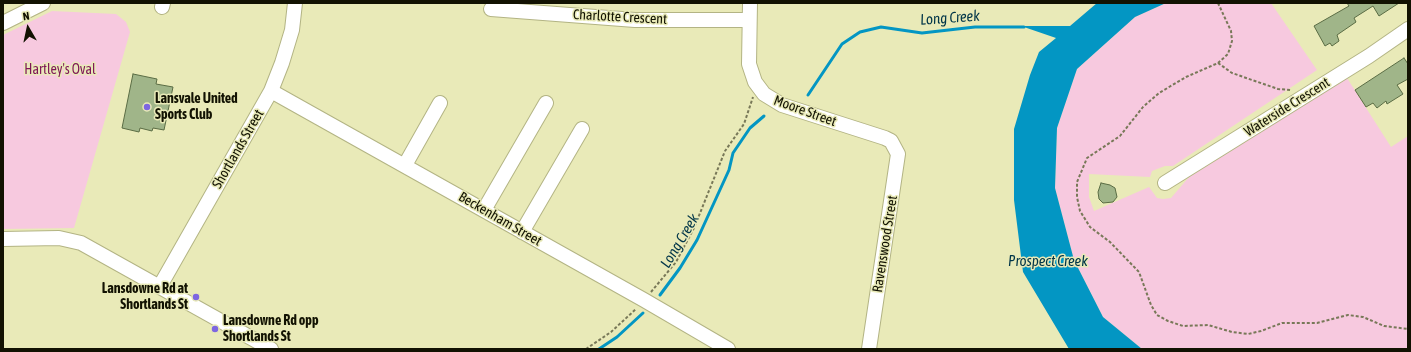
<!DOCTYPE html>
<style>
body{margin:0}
#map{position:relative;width:1411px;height:352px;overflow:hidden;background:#e9eab8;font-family:"Asap Condensed",sans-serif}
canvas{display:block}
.frame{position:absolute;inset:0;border:4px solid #121202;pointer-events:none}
.north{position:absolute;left:8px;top:8px;width:40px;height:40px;-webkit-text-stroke:3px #e9eab8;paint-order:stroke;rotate:351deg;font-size:11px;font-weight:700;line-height:16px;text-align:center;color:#121202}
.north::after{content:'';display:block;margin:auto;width:14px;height:18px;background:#121202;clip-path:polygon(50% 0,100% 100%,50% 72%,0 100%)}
</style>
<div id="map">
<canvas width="1411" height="352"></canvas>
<div class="frame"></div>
<div class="north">N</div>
</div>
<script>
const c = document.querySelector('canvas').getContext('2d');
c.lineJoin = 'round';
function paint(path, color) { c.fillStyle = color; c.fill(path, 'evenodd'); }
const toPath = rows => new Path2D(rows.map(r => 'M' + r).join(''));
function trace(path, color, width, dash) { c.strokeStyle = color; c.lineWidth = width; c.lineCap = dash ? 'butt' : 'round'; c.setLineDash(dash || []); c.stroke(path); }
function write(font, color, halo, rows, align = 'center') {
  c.font = font + ' "Asap Condensed",sans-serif'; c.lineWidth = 3; c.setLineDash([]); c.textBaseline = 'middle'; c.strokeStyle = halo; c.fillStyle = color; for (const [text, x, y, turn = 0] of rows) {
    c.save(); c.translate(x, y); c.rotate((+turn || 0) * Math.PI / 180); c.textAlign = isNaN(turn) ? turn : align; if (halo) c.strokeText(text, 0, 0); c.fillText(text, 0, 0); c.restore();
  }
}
const green = toPath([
 [1166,3,1271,3,1317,70,1173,166,1165,166,1152,171,1150,177,1089,174,1089,197,1094,211,1149,187,1157,198,1163,199,1171,198,1189,177,1347,78,1391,147,1408,136,1408,349,1142,349,1103,317,1074,260,1055,188,1057,128,1077,69,1135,17],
 [52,11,116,14,126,22,130,32,74,228,3,229,3,35]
]);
const water = toPath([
 [1097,3,1166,3,1135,17,1077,69,1057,128,1055,188,1074,260,1103,317,1142,349,1069,349,1023,272,1014,200,1014,129,1030,75,1039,52,1056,38,1021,26,1070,26]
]);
const stream = toPath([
 [808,95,842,44,860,32,881,27,922,33,975,27,1024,27],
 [660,295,680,268,697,240,729,170,733,153,750,128,764,116],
 [599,349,617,337,643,313]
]);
const building = toPath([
 [1347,3,1399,3,1379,16,1373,6,1354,18,1356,22,1337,35,1339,41,1332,46,1330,43,1325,46,1314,26,1349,6,1347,3],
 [1404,58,1408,64,1408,79,1397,85,1403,94,1387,104,1386,101,1377,108,1373,103,1366,107,1355,90,1404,58],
 [133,74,157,79,156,84,173,87,164,130,153,128,152,131,140,128,139,132,122,128,133,74],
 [1101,183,1110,185,1115,188,1117,197,1113,202,1103,203,1099,199,1098,192,1101,183]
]);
const path = toPath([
 [1218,3,1231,31,1232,41,1228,54,1218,63,1186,77,1159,93,1143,107,1120,136,1087,158,1077,182,1077,197,1080,211,1090,227,1110,242,1139,272,1151,305,1157,315,1168,321,1183,326,1208,325,1232,332,1248,334,1261,331,1282,323,1317,323,1348,315,1363,317,1384,326,1408,329],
 [1218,63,1232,73,1278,89,1291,90],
 [651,292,676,262,694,228,725,151,744,124,753,97],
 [586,349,611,332,636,309]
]);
const minor = toPath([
 [750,3,749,64,755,82,764,94,782,105,885,138,891,141,898,154,869,349],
 [162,7,163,3],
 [491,9,635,20,749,20],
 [3,23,43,3],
 [271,91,644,300,728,349],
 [405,165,440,103],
 [1165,183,1369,56,1408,29],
 [484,210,546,103],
 [522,232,582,129],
 [3,239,59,238,81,243,271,349],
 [160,286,271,91,282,63,292,30,295,3]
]);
const markers = [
 [147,107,4,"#7d66e1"],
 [196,297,4,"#7d66e1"],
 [215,329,4,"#7d66e1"]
];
const streetNames = [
 ["Charlotte Crescent",620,17,3],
 ["Waterside Crescent",1287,107,-32],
 ["Moore Street",805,111,20],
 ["Shortlands Street",238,149,-60],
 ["Beckenham Street",500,219,30],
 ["Ravenswood Street",885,244,-81]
];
const parkNames = [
 ["Hartley's Oval",60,70]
];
const poiNames = [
 ["Lansvale United",155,99],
 ["Sports Club",155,115],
 ["Lansdowne Rd at",188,289,"right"],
 ["Shortlands St",188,305,"right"],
 ["Lansdowne Rd opp",223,321],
 ["Shortlands St",223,337]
];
const waterNames = [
 ["Long Creek",950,18,-4],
 ["Long Creek",680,241,-59],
 ["Prospect Creek",1048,261]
];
paint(green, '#f7c9df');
paint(water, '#0396c3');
trace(stream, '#0396c3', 3);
paint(building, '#a0b589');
trace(building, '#5a6c44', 1);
trace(minor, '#b3b484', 16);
trace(path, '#787858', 2, [3, 2]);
trace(minor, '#fff', 14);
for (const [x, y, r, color] of markers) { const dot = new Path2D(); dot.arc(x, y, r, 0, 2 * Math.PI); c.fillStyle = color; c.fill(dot); trace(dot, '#e9eab8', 1.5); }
write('14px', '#121202', '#e9eab8', streetNames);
write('14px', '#7f1557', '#e9eab8', parkNames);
write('bold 14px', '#121202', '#e9eab8', poiNames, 'left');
write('italic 15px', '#003548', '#e9eab8', waterNames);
</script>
